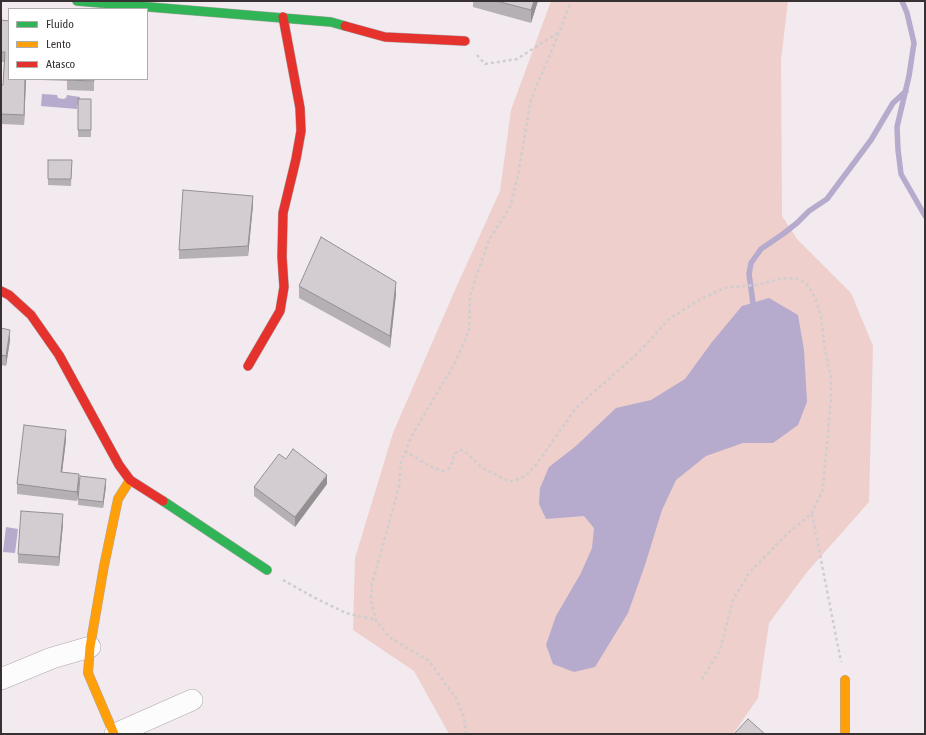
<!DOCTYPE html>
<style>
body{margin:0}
#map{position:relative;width:926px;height:735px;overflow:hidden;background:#f2eaee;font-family:"Asap Condensed",sans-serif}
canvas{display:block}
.frame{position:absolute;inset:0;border:2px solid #373134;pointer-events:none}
.legend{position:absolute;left:8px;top:8px;width:140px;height:72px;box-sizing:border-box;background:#fff;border:1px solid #afadae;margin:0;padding:5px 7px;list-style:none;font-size:12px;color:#373134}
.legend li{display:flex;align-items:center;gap:8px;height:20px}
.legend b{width:20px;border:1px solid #afadae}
</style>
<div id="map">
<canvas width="926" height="735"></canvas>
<div class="frame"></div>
<ul class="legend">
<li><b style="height:5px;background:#30b455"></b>Fluido</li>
<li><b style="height:5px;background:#ff9f0a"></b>Lento</li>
<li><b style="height:5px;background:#e5322d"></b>Atasco</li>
</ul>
</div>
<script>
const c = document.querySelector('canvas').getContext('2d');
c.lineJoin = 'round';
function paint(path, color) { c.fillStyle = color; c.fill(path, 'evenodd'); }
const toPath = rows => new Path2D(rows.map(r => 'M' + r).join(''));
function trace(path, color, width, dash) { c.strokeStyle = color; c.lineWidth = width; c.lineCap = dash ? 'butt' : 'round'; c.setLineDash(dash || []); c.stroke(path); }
const green = toPath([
 [551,1,788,1,781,60,782,216,797,239,851,293,873,346,869,502,807,572,769,623,758,698,733,734,449,734,414,671,353,630,355,558,393,433,455,290,500,191,511,110]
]);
const water = toPath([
 [42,94,57,95,58,98,63,99,66,98,67,95,80,97,80,104,77,105,77,109,41,106],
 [769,298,798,315,804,350,807,402,798,425,773,443,743,443,706,456,676,480,662,510,645,565,628,613,595,667,574,672,553,664,546,645,556,616,581,573,592,548,594,528,584,516,546,519,539,504,540,488,549,467,576,446,616,408,651,400,685,379,712,342,742,306],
 [6,527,18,529,15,553,3,552]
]);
const stream = toPath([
 [902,1,907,13,914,43,909,76,897,127,898,150,901,174,925,216],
 [753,303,749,274,751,263,761,249,783,234,797,223,809,211,827,199,871,140,893,103,906,91]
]);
const path = toPath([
 [477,55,485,64,517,59,559,32],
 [405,451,433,468,443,471,448,469,452,463,454,454,461,450,468,454,481,467,508,481,514,481,525,476,536,465,576,408,638,353,669,319,699,300,724,288,755,285,785,278,798,279,807,284,815,298,821,316,825,350,831,377,831,398,823,489,812,513,785,536,749,573,733,600,720,650,702,679],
 [812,514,841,662],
 [283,580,315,598,346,613,376,620],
 [466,734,464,718,456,698,429,661,389,637,376,620,371,601,372,584,399,487,401,463,411,437,455,363,469,331,470,295,489,240,510,207,518,175,531,99,557,38,571,1]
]);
const street = toPath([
 [1,679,52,658,90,647],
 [115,734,192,700]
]);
const fast = toPath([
 [77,1,331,22,345,26],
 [163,501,267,570]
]);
const slow = toPath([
 [845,680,845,734],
 [114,734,88,673,90,647,104,566,118,499,130,480]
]);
const jam = toPath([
 [345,26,385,37,465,41],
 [1,291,9,295,31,315,59,355,119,465,130,480,163,501],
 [248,366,280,311,284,287,282,257,283,213,296,159,301,131,300,108,283,17]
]);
const wall = toPath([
 [473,1,538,1,531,23,473,7],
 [1,20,9,79,26,79,24,125,1,124,1,85,3,85,4,62,1,62],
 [41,79,94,79,94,91,67,90,67,81,41,80],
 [91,99,91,137,78,137,78,130],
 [48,160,72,160,71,186,48,185],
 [253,205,248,256,179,259,179,250],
 [299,286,396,294,390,348,299,298],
 [1,328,10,340,6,366,1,365],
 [66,440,62,472,79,483,77,501,17,494,17,484],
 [286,459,327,484,295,527,254,496,254,487],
 [106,486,103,508,78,505,78,499],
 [63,524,59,566,18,563,18,554]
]);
const shadedWall = toPath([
 [534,1,538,1,531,23,531,10],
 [25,79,26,79,24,125,24,115],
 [253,196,253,205,248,256,248,246],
 [396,282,396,294,390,348,390,336],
 [10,330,10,340,6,366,6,356],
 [66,430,66,440,61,481,61,472],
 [79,474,79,483,77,501,77,492],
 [327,475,327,484,295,527,295,517],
 [106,479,106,486,103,508,103,502],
 [63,514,63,524,59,566,59,557]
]);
const building = toPath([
 [496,1,534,1,531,10,496,1],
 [1,20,9,21,9,79,25,79,24,115,1,114,1,85,3,85,5,52,1,52,1,20],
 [67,79,94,79,94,81,67,80,67,79],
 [78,99,91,99,91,130,78,130,78,99],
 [48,160,72,160,71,179,48,179,48,160],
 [183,190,253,196,248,246,179,250,183,190],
 [321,237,396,282,390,336,299,286,321,237],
 [1,328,10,330,6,356,1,355,1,328],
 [24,425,66,430,61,472,79,474,77,492,17,484,24,425],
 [293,449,327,475,295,517,254,487,279,454,286,459,293,449],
 [80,476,106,479,103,502,78,499,80,476],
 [21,511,63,514,59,557,18,554,21,511],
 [748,719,765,734,734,734,748,719]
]);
paint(green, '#eecfcb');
paint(water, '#b6aacd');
trace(stream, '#b6aacd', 5.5);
trace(street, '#ada7aa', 22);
trace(fast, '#ada7aa', 10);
trace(slow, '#ada7aa', 10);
trace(jam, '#ada7aa', 10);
trace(path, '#cfcdcf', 2.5, [3, 3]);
trace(street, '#fdfcfc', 21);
trace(fast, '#30b455', 9);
trace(slow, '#ff9f0a', 9);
trace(jam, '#e5322d', 9);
paint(wall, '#b5b0b4');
paint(shadedWall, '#949092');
paint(building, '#d3cdd1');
trace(building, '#949092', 1);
</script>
